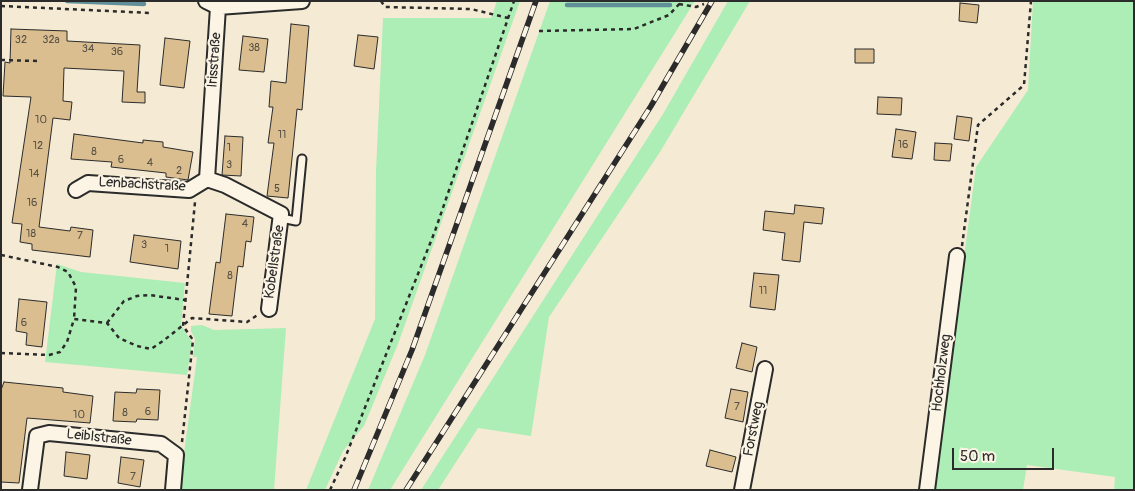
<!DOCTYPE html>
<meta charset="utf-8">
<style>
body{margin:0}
#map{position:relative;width:1135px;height:491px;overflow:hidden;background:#f5ead4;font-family:Pangolin,sans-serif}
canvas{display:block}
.frame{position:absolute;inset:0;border:2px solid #2b2b2b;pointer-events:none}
.scale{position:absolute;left:952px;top:448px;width:102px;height:22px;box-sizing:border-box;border:2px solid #2b2b2b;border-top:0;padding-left:6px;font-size:15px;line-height:18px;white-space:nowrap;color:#2b2b2b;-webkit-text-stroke:4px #fcf5e5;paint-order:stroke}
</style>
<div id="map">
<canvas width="1135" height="491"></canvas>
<div class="frame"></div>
<div class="scale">50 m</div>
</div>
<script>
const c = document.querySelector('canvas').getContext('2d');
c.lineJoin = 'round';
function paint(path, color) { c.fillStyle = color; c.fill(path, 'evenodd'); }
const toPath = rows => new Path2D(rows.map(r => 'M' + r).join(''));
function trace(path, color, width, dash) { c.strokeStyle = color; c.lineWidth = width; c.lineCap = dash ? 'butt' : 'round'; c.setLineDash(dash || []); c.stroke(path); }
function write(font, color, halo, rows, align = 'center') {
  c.font = font + ' Pangolin,sans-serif'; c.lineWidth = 4.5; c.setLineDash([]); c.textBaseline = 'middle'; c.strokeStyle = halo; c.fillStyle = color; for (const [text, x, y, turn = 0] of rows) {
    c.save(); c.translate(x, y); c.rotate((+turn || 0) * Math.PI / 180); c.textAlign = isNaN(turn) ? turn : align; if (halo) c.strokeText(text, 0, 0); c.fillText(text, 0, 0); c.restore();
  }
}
const green = toPath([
 [497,1,520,1,398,344,364,426,343,451,325,490,306,490,375,319,376,171,383,18,491,18],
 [550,1,695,1,390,490,368,490,425,355],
 [728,1,750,1,660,152,549,317,531,436,478,428,438,490,421,490,663,114],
 [1033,1,1134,1,1134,490,1114,490,1115,477,1027,465,1023,490,933,490,976,167,1028,90],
 [57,264,81,272,185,283,181,325,192,342,187,375,45,362],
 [202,325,214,330,286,328,274,490,179,490,197,357,193,357,195,339,191,331,191,326]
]);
const stream = toPath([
 [67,1,144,4],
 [567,5,670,5]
]);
const building = toPath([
 [960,3,979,5,977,23,959,21,960,3],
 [291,24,309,26,302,110,297,109,288,198,267,196,274,143,268,143,273,107,269,107,271,81,286,83,291,24],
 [11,29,67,31,67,41,140,45,137,92,145,92,145,103,122,102,124,71,64,68,63,101,72,102,70,120,53,118,39,227,70,231,71,227,93,230,90,257,32,250,32,244,20,242,22,224,12,223,31,97,3,96,5,62,10,63,11,29],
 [358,35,378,37,374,69,354,66,358,35],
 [243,36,268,39,264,72,239,70,243,36],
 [165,38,190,41,184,88,160,85,165,38],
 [855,49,874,49,874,63,855,63,855,49],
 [878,97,902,98,901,115,877,114,878,97],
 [957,116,972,118,969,141,954,139,957,116],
 [896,129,916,132,912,159,892,157,896,129],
 [74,134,143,143,143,140,163,142,163,147,193,152,188,180,166,177,166,173,111,167,112,162,71,159,74,134],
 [225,136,243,137,241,176,222,175,225,136],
 [935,143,952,144,950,161,934,160,935,143],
 [795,205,824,208,822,224,804,222,800,262,782,260,785,233,763,230,765,211,794,214,795,205],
 [226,214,254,217,251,242,246,241,243,267,238,266,232,316,209,314,216,262,220,263,226,214],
 [134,235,181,241,178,269,130,262,134,235],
 [754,273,779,275,775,310,750,307,754,273],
 [19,299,47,302,42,347,26,345,27,333,16,331,19,299],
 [742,343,757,347,752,372,736,368,742,343],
 [4,382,63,388,63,392,93,396,90,423,27,418,19,483,1,482,1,390,4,382],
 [137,389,160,390,158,420,137,419,136,422,113,421,115,392,136,393,137,389],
 [731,389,748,392,743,422,725,418,731,389],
 [710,450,736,457,732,472,706,466,710,450],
 [66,452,90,455,87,479,64,476,66,452],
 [121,457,144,460,140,487,118,483,121,457]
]);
const path = toPath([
 [381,1,385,7,471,9,508,18],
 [679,4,696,7,704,4],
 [1,6,151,13],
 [539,31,634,29,669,15,682,1],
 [1,60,39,61],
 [962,246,978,125,1024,85,1031,1],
 [1,255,58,267,68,272,76,287,74,319],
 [107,323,124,301,137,296,149,295,185,300],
 [1,353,49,355,60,352,67,342,74,319,107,323,119,338,137,346,151,349,163,341,192,318,247,322,259,314],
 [182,442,193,340,183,326,195,202],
 [330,490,345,458,435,231,514,1]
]);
const lane = toPath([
 [281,218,296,221,302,159]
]);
const street = toPath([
 [206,1,218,7,302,1],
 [218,7,207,179,225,185,281,214,269,309],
 [76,190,88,183,189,190,207,179],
 [30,490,37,436,49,433,161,444,176,455,173,490],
 [742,490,765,369],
 [927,490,957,256]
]);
const rail = toPath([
 [354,490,412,350,536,1],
 [406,490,651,106,712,1]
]);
const numberNames = [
 ["32",21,40],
 ["32a",51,40],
 ["38",254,48],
 ["34",88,49],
 ["36",117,52],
 ["10",41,120],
 ["11",282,135],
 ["16",903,145],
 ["12",38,146],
 ["1",229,148],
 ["8",94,152],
 ["6",121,160],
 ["4",150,163],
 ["3",229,165],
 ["2",179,171],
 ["14",34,174],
 ["5",277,189],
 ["16",32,203],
 ["4",245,224],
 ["18",31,234],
 ["7",80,236],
 ["3",144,245],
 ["1",167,249],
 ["8",230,276],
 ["11",763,291],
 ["6",24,323],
 ["7",737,407],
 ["6",148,412],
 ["8",125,413],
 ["10",79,415],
 ["7",133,477]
];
const streetNames = [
 ["Irisstraße",215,60,-86],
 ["Lenbachstraße",142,185,3],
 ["Kobellstraße",275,262,-82],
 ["Hochholzweg",942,373,-83],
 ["Forstweg",754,429,-79],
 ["Leiblstraße",99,438,6]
];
paint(green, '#adeeb6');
trace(stream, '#608f99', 4.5);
paint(building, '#dabe8f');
trace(building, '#2b2b2b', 1);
trace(lane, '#2b2b2b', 11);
trace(street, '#2b2b2b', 18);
trace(path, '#2b2b2b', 2.5, [4, 4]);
trace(lane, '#fcf5e5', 7);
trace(street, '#fcf5e5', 14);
trace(rail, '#2b2b2b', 5.5);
trace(rail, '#fcf5e5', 4, [11]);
write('11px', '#575044', null, numberNames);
write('14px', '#2b2b2b', '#fcf5e5', streetNames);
</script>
